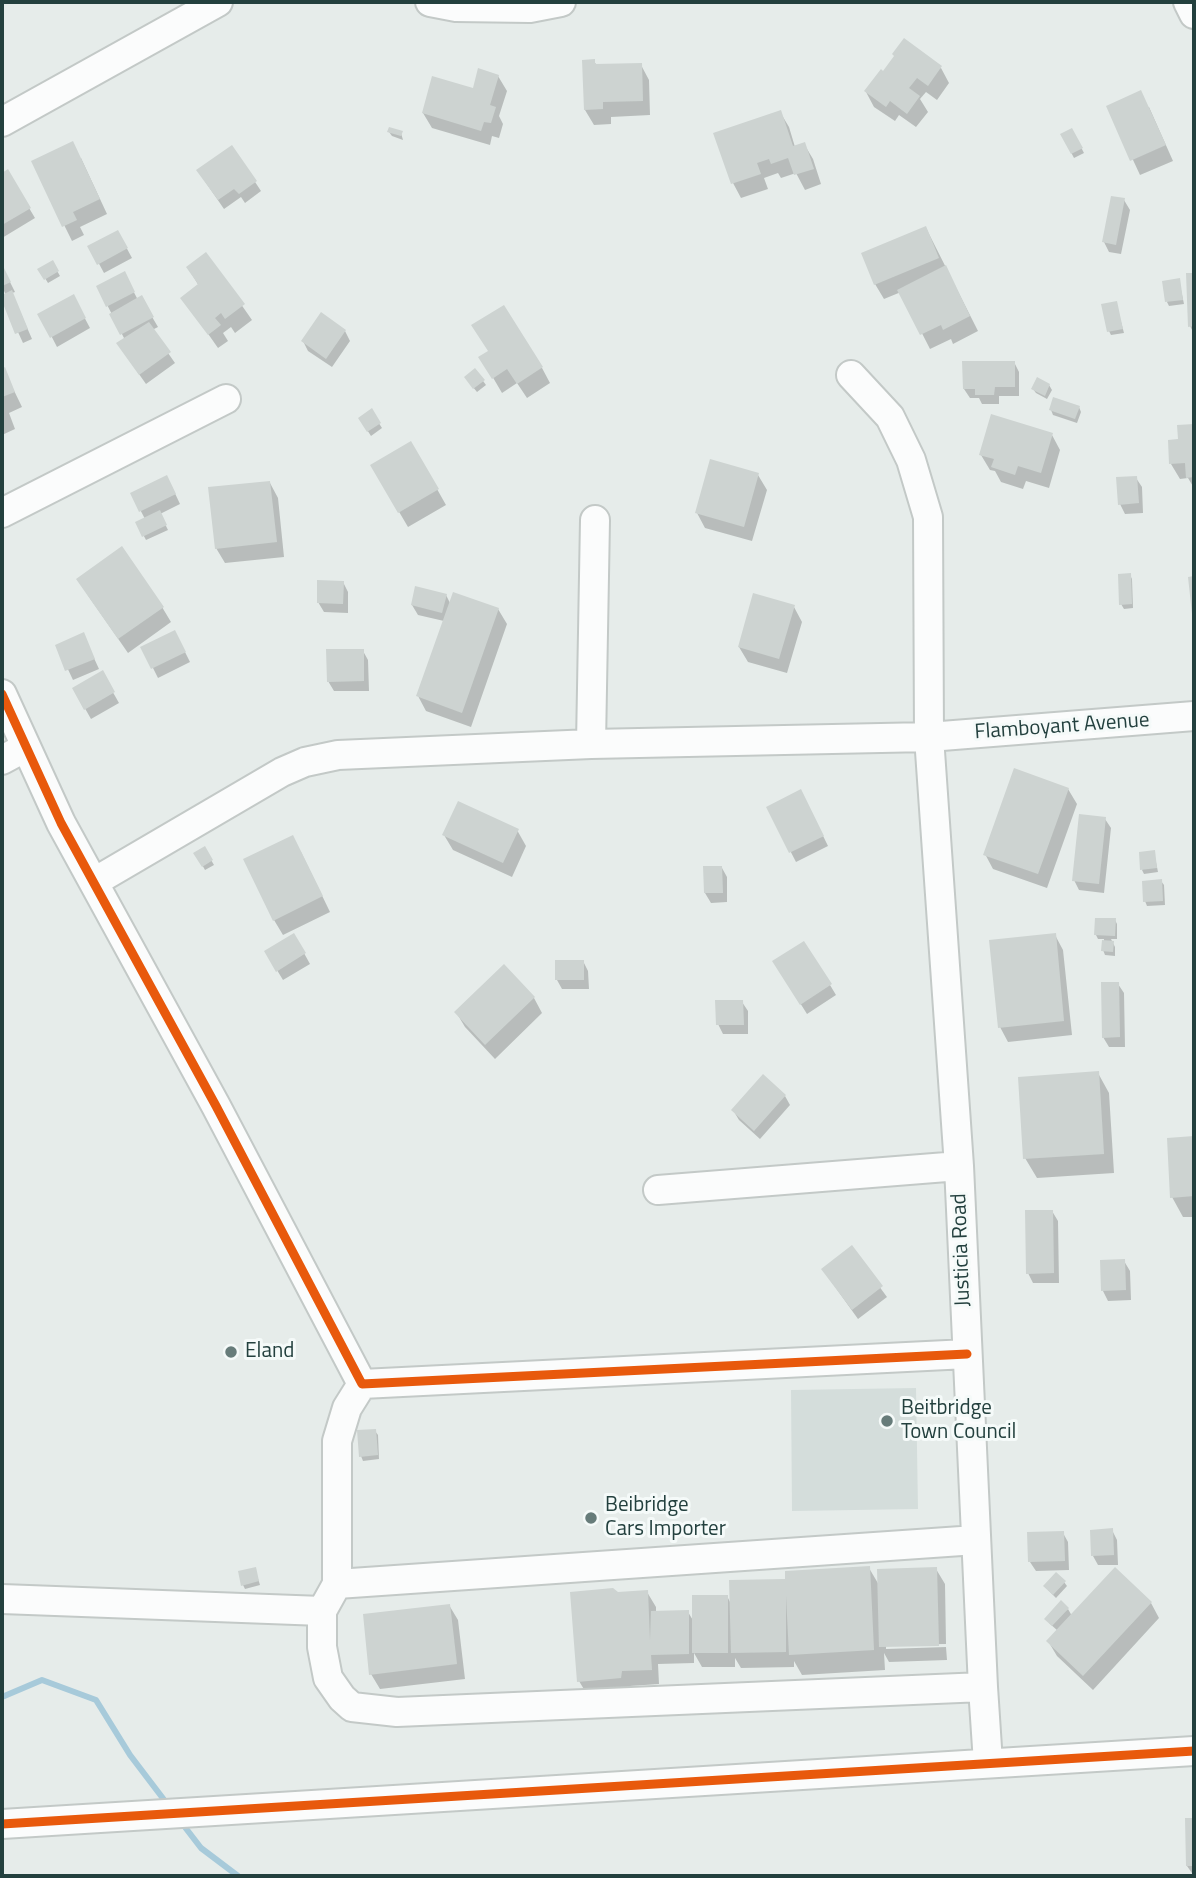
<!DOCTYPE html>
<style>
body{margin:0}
#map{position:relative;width:1196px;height:1878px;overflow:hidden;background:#e6ecea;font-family:"Titillium Web",sans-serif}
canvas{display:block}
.frame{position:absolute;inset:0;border:4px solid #23403e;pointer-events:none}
</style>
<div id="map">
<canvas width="1196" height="1878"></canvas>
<div class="frame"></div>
</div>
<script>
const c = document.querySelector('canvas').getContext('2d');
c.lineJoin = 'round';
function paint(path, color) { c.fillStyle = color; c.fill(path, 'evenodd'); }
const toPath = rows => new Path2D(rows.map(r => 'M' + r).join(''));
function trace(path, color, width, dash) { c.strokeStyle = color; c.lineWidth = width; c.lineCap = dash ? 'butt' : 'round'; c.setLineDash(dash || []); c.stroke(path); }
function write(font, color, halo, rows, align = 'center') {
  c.font = font + ' "Titillium Web",sans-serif'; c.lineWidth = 6; c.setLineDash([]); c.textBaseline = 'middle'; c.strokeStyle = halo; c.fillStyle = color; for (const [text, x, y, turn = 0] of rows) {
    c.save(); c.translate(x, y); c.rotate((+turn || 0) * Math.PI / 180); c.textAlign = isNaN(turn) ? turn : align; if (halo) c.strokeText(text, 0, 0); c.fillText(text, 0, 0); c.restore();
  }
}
const built = toPath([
 [916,1388,918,1509,792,1511,791,1390]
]);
const shadow = toPath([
 [594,61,597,66,641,65,649,80,650,115,611,117,611,124,594,125,585,110],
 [941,68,949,83,937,100,926,92,920,99,928,112,916,127,899,115,895,121,874,107,866,92],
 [498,76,507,91,499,116,503,124,499,138,492,136,490,145,432,128,423,113],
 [1108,106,1149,107,1173,161,1140,175],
 [780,112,789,127,795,147,804,144,813,159,821,184,805,190,796,173,781,178,778,173,764,178,768,189,741,198,733,183,716,134],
 [1072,130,1084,153,1074,158,1062,135],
 [389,132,401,133,403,140,392,136],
 [232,147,261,191,245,203,241,197,224,209,204,180],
 [81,158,107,214,80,227,84,235,72,241,33,162],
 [7,171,35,218,2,238,2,175],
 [1124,200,1130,210,1121,254,1109,252,1104,242],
 [926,228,978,331,953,344,951,339,930,349,901,292,884,299,875,284],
 [118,232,132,258,104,273,90,247],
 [206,254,252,320,235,333,231,327,223,333,228,341,218,348,183,298,199,286,188,268],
 [52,262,60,276,48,283,40,270],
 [2,266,15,292,12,293,32,339,23,343,2,297,6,295,2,287],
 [1194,274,1194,334,1190,326,1188,275],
 [1179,280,1184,304,1169,306,1167,302],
 [129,283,138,300,141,298,158,327,152,330,175,363,146,384,124,353,125,340,98,287],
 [73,296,90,328,57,347,40,314],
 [1116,303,1124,333,1111,335,1109,331],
 [345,331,350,341,332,367,308,351,303,341],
 [481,357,542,368,550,383,527,398,517,383,502,393],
 [1014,362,1019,372,1019,396,999,396,999,404,982,404,979,398,970,398,964,389],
 [4,370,22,407,9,413,15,429,2,435,2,371],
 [475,370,486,385,477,392,468,381],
 [1049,385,1052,390,1047,399,1036,393,1033,389],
 [1079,407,1081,412,1077,423,1053,415,1051,410],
 [371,411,382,428,371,436,360,419],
 [1194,426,1194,488,1188,478,1180,479,1171,464,1180,441,1179,427],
 [1052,435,1060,450,1049,488,1026,481,1023,489,1001,482,995,471,990,470,981,455],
 [411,443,446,505,408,527,372,466],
 [758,475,767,490,752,541,705,528,697,513],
 [1136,478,1142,487,1143,513,1125,514,1120,504],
 [270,483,278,498,284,557,225,563,216,548],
 [172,487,180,504,160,514,168,530,146,540,137,523,145,519,132,494],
 [1130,575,1132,579,1133,608,1124,609,1121,604],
 [343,582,348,592,348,613,324,612,318,602],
 [87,594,162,607,171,622,128,653],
 [446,595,450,603,498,609,507,624,471,727,426,711,418,696,444,621,418,615,412,605],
 [794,607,802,622,787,673,748,662,739,647],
 [83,634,99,669,73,680,57,646],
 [180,642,190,662,158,678,143,648],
 [363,651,368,660,369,691,334,691,328,681],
 [102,673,119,703,91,719,74,689],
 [1068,789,1077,804,1047,888,993,869,985,854],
 [806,801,828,846,796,862,768,808],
 [1105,819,1111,828,1104,893,1079,890,1074,880],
 [517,830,526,846,512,877,453,850,444,835],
 [204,848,214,865,205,870,196,854],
 [301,852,330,912,283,935,274,920],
 [1154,852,1158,872,1144,874,1142,870],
 [722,868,727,877,727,902,711,903,705,893],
 [1161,881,1164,885,1165,905,1147,906,1145,901],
 [1115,920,1117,924,1117,939,1111,939,1115,947,1115,956,1105,955,1103,950,1104,939,1098,939,1096,935],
 [294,935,310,964,283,980,266,952],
 [1055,935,1063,950,1072,1035,1008,1042,1000,1027],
 [583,961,588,971,589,989,562,989,557,980],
 [504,967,534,998,542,1013,495,1059,465,1027,456,1012],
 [780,971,830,985,836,995,807,1014],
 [1118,984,1124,993,1125,1047,1109,1047,1103,1037],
 [742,1002,748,1011,748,1034,723,1034,718,1024],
 [1098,1073,1109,1093,1114,1173,1037,1178,1025,1158],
 [785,1096,790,1105,760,1139,739,1120,733,1110],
 [1194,1138,1194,1217,1183,1217,1172,1197,1169,1140],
 [1052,1211,1058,1221,1059,1283,1033,1283,1028,1273],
 [851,1248,887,1297,858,1319,823,1270],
 [1124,1261,1130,1271,1131,1300,1108,1301,1103,1291,1101,1262],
 [375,1431,378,1435,379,1459,363,1461,361,1456],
 [1112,1530,1117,1540,1118,1565,1098,1565,1093,1556],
 [1063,1533,1068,1542,1069,1570,1036,1571,1030,1562],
 [869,1568,879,1585,936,1569,945,1584,946,1644,886,1645,886,1649,946,1647,947,1660,889,1662,884,1653,885,1670,802,1675,794,1661,794,1667,741,1668,735,1658,735,1667,702,1667,694,1653,694,1663,658,1664,659,1684,630,1686,628,1693,588,1696,579,1681,618,1593,647,1592,656,1607,656,1612,688,1612,694,1622,727,1596,731,1604,784,1580],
 [255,1569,260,1585,245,1589,243,1585],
 [1064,1582,1067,1586,1056,1598,1048,1590],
 [1151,1603,1159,1618,1093,1690,1057,1656,1048,1641,1058,1631,1049,1623,1068,1609,1072,1616],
 [449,1605,458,1620,465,1679,380,1689,371,1674],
 [1187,1819,1194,1819,1194,1876,1187,1866]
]);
const stream = toPath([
 [2,1697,42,1680,96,1700,130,1755,168,1805],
 [181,1822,201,1848,238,1876]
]);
const building = toPath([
 [904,38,942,66,928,86,917,78,909,88,920,96,907,114,890,101,886,107,864,91,881,69,883,71,894,56,892,54],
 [595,59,595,64,642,63,643,101,603,102,603,109,584,110,582,60],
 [478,68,499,75,490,105,496,107,491,123,484,122,481,131,422,113,432,76,473,88],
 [1141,90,1166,145,1130,161,1106,106],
 [781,110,793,146,805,142,814,169,794,175,788,158,771,164,769,159,757,163,761,174,731,184,713,133],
 [389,127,403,131,401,136,387,132],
 [1072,128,1083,148,1071,154,1060,134],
 [73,141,100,199,73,212,77,220,62,227,31,161],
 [232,145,257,181,239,194,234,189,218,200,196,170],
 [8,169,31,208,2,225,2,173],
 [1111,196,1125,198,1116,245,1102,242],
 [926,226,939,258,874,285,861,253],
 [118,230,128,248,97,265,87,246],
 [206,252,245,304,225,319,221,313,215,318,221,325,208,335,180,298,198,284,186,267],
 [53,260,59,271,44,280,37,269],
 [2,264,11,282,2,286],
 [946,265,970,316,943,330,941,325,920,335,897,290],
 [125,271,135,292,106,307,96,286],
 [1186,273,1194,273,1194,326,1188,327],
 [1180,278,1183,300,1165,302,1162,281],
 [12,290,28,329,15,334,2,301,2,295],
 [74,294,86,318,50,338,37,314],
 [142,295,154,317,120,335,109,314],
 [1117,301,1123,329,1107,332,1101,304],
 [504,305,543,367,517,384,507,369,492,379,478,357,488,351,471,325],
 [321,312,346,330,326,359,301,341],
 [149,322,171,352,139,375,116,343],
 [962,361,1015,361,1015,387,995,387,994,395,975,395,975,389,963,389],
 [5,367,15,392,2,397,2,369],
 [475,368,485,380,473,389,464,377],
 [1037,377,1050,384,1045,396,1031,389],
 [1053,397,1080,406,1075,419,1049,410],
 [372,408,381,423,367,432,358,418],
 [991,414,1053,433,1041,473,1018,466,1015,475,991,467,994,459,979,455],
 [1194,424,1194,477,1186,478,1185,463,1169,464,1168,440,1178,439,1177,425],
 [411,441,439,489,398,513,370,465],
 [710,459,759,473,744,527,695,513],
 [167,475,176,494,139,512,130,493],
 [1137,476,1139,503,1118,505,1116,477],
 [270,481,277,542,215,549,208,487],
 [160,510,167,525,142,537,135,522],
 [122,546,164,607,118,639,76,579],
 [1131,573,1132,604,1119,605,1118,574],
 [1194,576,1194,614,1192,614,1188,577],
 [317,580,344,581,343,604,317,603],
 [415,586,447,594,442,613,411,605],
 [453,592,499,608,462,713,416,696],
 [753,593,795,605,779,659,738,647],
 [175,630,186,652,151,669,140,647],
 [84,632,95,659,65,671,55,645],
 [326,649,364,649,364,681,327,682],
 [103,670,115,692,84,710,72,688],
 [1014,768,1069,788,1038,874,983,855],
 [801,789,824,836,789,853,766,807],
 [458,801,519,829,503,863,442,835],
 [1079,814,1106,817,1099,884,1072,881],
 [293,835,323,896,273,921,243,859],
 [205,846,213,860,202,867,193,853],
 [1155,850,1157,868,1140,870,1139,852],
 [703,866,722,866,723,893,704,893],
 [1162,879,1163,901,1143,902,1142,881],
 [1095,918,1116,918,1115,936,1094,935],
 [294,933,306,953,276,972,264,951],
 [1056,933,1064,1021,998,1028,989,940],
 [1102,940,1114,941,1113,952,1101,951],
 [804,941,832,984,800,1005,772,961],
 [555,960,584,960,584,980,555,980],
 [504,964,535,997,485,1045,454,1012],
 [1101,982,1119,982,1120,1037,1102,1038],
 [715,1000,743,1000,744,1025,716,1025],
 [1099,1071,1104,1154,1023,1159,1018,1077],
 [763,1074,786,1095,754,1131,731,1110],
 [1194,1136,1194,1196,1170,1198,1167,1138],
 [1025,1210,1053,1210,1054,1273,1026,1274],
 [852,1245,883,1286,852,1310,821,1269],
 [1125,1259,1126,1290,1101,1291,1100,1260],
 [376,1429,378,1455,359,1457,357,1430],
 [1113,1528,1114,1555,1091,1556,1090,1530],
 [1064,1531,1065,1561,1028,1562,1027,1532],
 [870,1566,874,1650,789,1655,786,1595,786,1652,731,1653,729,1580,785,1579,785,1571],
 [256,1567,259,1581,241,1586,238,1571],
 [937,1567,939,1646,879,1647,877,1569],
 [1115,1567,1152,1602,1083,1676,1046,1641],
 [1056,1572,1066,1581,1053,1595,1043,1586],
 [613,1588,618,1592,648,1590,650,1641,651,1611,689,1610,689,1654,651,1655,652,1670,622,1671,621,1678,577,1682,570,1592],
 [692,1595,728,1595,728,1653,692,1653],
 [1061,1600,1069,1608,1052,1626,1044,1619],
 [450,1604,457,1664,369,1675,363,1614],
 [1185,1818,1194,1818,1194,1866,1186,1866]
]);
const minor = toPath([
 [430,2,456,7,530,8,561,2],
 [1188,2,1194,14],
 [2,122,218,2],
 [851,375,890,417,911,460,928,517,929,737,959,1166,983,1687,988,1763],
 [2,513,226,399],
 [2,694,61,823,216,1106,362,1384],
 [591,744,595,520],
 [2,760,26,747],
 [94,882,282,772,305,762,338,755,591,744,929,737,1194,716],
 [658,1190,959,1166],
 [362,1384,347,1408,337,1441,337,1584,322,1611,322,1647,328,1678,342,1698,352,1707,397,1712,983,1687],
 [362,1384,967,1354],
 [337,1584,976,1540],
 [2,1599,322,1611],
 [2,1824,1194,1751]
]);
const cycleway = toPath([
 [2,694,61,823,216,1106,362,1384,967,1354],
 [2,1824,1194,1751]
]);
const markers = [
 [231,1352,7,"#677c7a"],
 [887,1421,7,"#677c7a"],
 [591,1518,7,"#677c7a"]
];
const streetNames = [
 ["Flamboyant Avenue",1062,727,-4],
 ["Justicia Road",962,1250,-92]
];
const poiNames = [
 ["Eland",245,1352],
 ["Beitbridge",901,1409],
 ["Town Council",901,1433],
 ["Beibridge",605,1506],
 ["Cars Importer",605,1530]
];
paint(built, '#d4dddb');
paint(shadow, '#0003');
trace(stream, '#a7cada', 6);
paint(building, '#cdd3d1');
trace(minor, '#c3c9c7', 32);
trace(minor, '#fbfcfc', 28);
trace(cycleway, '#e8590c', 9);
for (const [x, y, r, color] of markers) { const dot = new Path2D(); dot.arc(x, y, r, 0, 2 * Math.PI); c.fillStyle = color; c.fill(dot); trace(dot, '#f5faf9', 2.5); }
write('21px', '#23403e', '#f5faf9', streetNames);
write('21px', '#23403e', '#f5faf9', poiNames, 'left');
</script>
